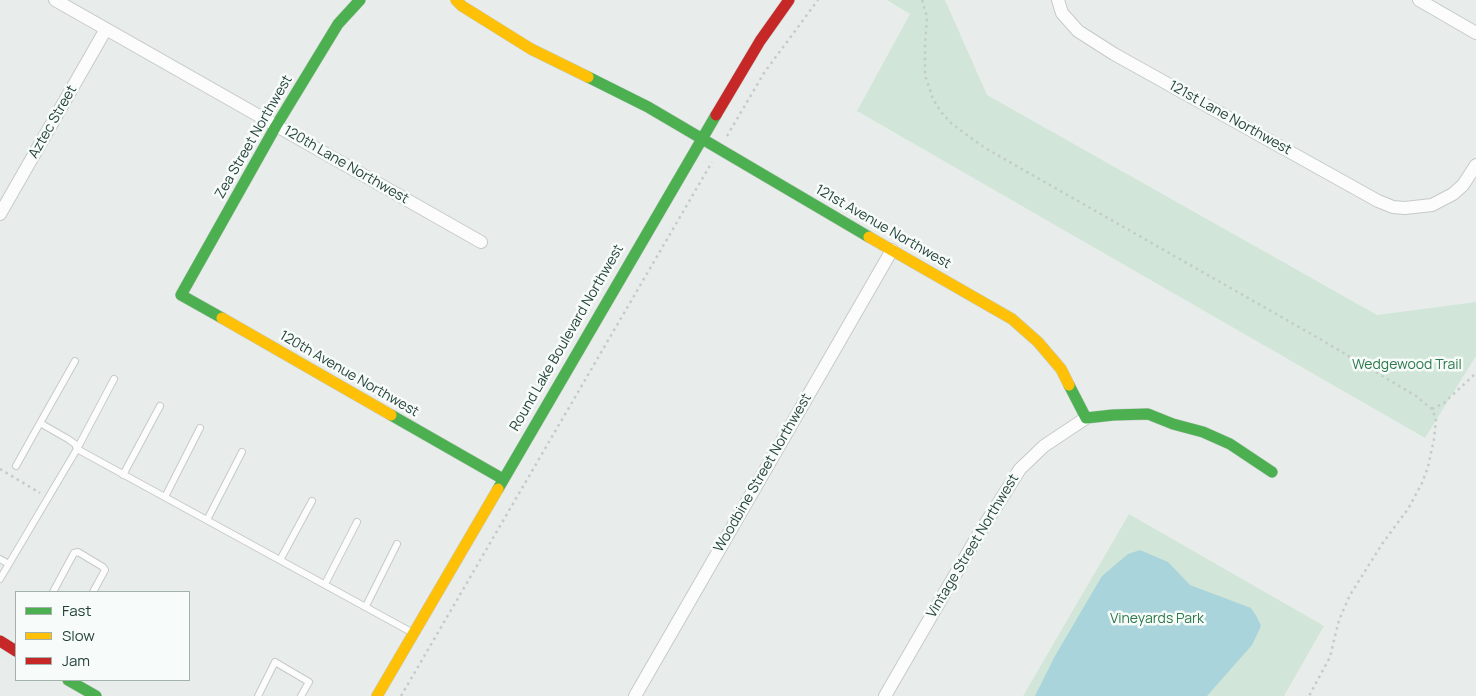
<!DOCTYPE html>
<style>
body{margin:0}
#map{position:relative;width:1476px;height:696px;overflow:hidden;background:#e8edeb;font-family:Manrope,sans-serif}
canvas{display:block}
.legend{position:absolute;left:15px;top:591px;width:175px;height:90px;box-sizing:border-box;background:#f7fbf9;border:1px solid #a3b1ad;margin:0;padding:6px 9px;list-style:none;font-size:15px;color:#24423a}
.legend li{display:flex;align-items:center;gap:10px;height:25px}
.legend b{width:25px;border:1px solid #a3b1ad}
</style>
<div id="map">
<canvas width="1476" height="696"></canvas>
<ul class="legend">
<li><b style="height:6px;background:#4caf50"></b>Fast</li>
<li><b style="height:6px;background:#ffc107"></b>Slow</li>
<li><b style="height:6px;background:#c62828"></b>Jam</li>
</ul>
</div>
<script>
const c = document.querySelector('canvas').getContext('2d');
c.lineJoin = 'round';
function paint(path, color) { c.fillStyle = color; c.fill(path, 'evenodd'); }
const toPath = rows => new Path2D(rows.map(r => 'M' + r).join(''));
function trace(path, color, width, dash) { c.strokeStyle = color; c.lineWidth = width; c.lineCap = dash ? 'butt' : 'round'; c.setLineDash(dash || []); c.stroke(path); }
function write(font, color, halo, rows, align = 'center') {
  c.font = font + ' Manrope,sans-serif'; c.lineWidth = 5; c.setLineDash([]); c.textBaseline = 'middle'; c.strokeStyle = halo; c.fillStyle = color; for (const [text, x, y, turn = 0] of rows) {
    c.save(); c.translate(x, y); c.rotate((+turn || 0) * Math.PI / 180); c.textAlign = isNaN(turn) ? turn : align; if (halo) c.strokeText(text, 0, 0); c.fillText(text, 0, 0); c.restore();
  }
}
const green = toPath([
 [887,0,945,0,987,95,1377,315,1476,302,1476,356,1425,438,857,111,910,14],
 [1129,514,1324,626,1284,696,1023,696]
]);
const water = toPath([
 [1140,550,1168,562,1190,585,1251,608,1257,617,1261,626,1252,645,1207,696,1035,696,1055,656,1102,576,1128,554]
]);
const path = toPath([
 [922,0,927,17,925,45,925,75,933,99,941,112,952,124,985,148,1320,339,1416,396,1432,409,1436,419,1434,439,1428,467,1422,483,1408,509,1382,544,1350,595,1339,620,1330,657,1309,696],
 [727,136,764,73,818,0],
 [1432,409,1444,403,1476,373],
 [0,469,40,493],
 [401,696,712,162]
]);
const lane = toPath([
 [75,361,40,423,68,439,75,444,77,449,114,379],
 [16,466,40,423],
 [123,475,160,406],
 [165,497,200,428],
 [207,520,242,452],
 [0,559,9,564],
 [280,560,312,501],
 [0,579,77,449,413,633],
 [325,584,357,522],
 [53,592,74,553,78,552,103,567,105,570,93,592],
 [366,606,397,544],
 [258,696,275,662,309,682,301,696]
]);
const street = toPath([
 [55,0,481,242],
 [1058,0,1062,13,1078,31,1114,54,1378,201,1393,207,1405,208,1432,205,1453,194,1463,185,1476,165],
 [1419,0,1476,33],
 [0,214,106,29],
 [635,696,892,250],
 [885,696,977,537,1020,469,1044,446,1086,418]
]);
const fast = toPath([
 [588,77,648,107,869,237],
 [222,318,181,295,276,126,338,24,360,0],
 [1069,385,1086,418,1113,415,1148,414,1173,424,1203,432,1230,444,1272,472],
 [391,415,503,479],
 [498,489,716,115],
 [68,680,96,696]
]);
const slow = toPath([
 [456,0,462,6,531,49,588,77],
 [869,237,1012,319,1038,342,1061,369,1069,385],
 [222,318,391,415],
 [377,696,498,489]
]);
const jam = toPath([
 [716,115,760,41,789,0],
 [0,641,16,651]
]);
const streetNames = [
 ["121st Lane Northwest",1230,118,29],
 ["Aztec Street",53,122,-60],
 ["Zea Street Northwest",254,137,-60],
 ["120th Lane Northwest",346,165,30],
 ["121st Avenue Northwest",883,227,30],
 ["Round Lake Boulevard Northwest",567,338,-60],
 ["120th Avenue Northwest",349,374,30],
 ["Woodbine Street Northwest",763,473,-60],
 ["Vintage Street Northwest",973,546,-59]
];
const parkNames = [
 ["Wedgewood Trail",1407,365],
 ["Vineyards Park",1157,619]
];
paint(green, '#d1e6d8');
paint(water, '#a9d4db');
trace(lane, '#c5cac8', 8);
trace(street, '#c5cac8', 14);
trace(fast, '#c3cbc8', 12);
trace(slow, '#c3cbc8', 12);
trace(jam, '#c3cbc8', 12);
trace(path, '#c3ccca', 2.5, [2.5, 4]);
trace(lane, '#fcfcfc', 6);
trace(street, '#fcfcfc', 12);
trace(fast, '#4caf50', 11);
trace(slow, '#ffc107', 11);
trace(jam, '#c62828', 11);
write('14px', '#24423a', '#f7fbf9', streetNames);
write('14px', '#2d7a4b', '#f7fbf9', parkNames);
</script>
